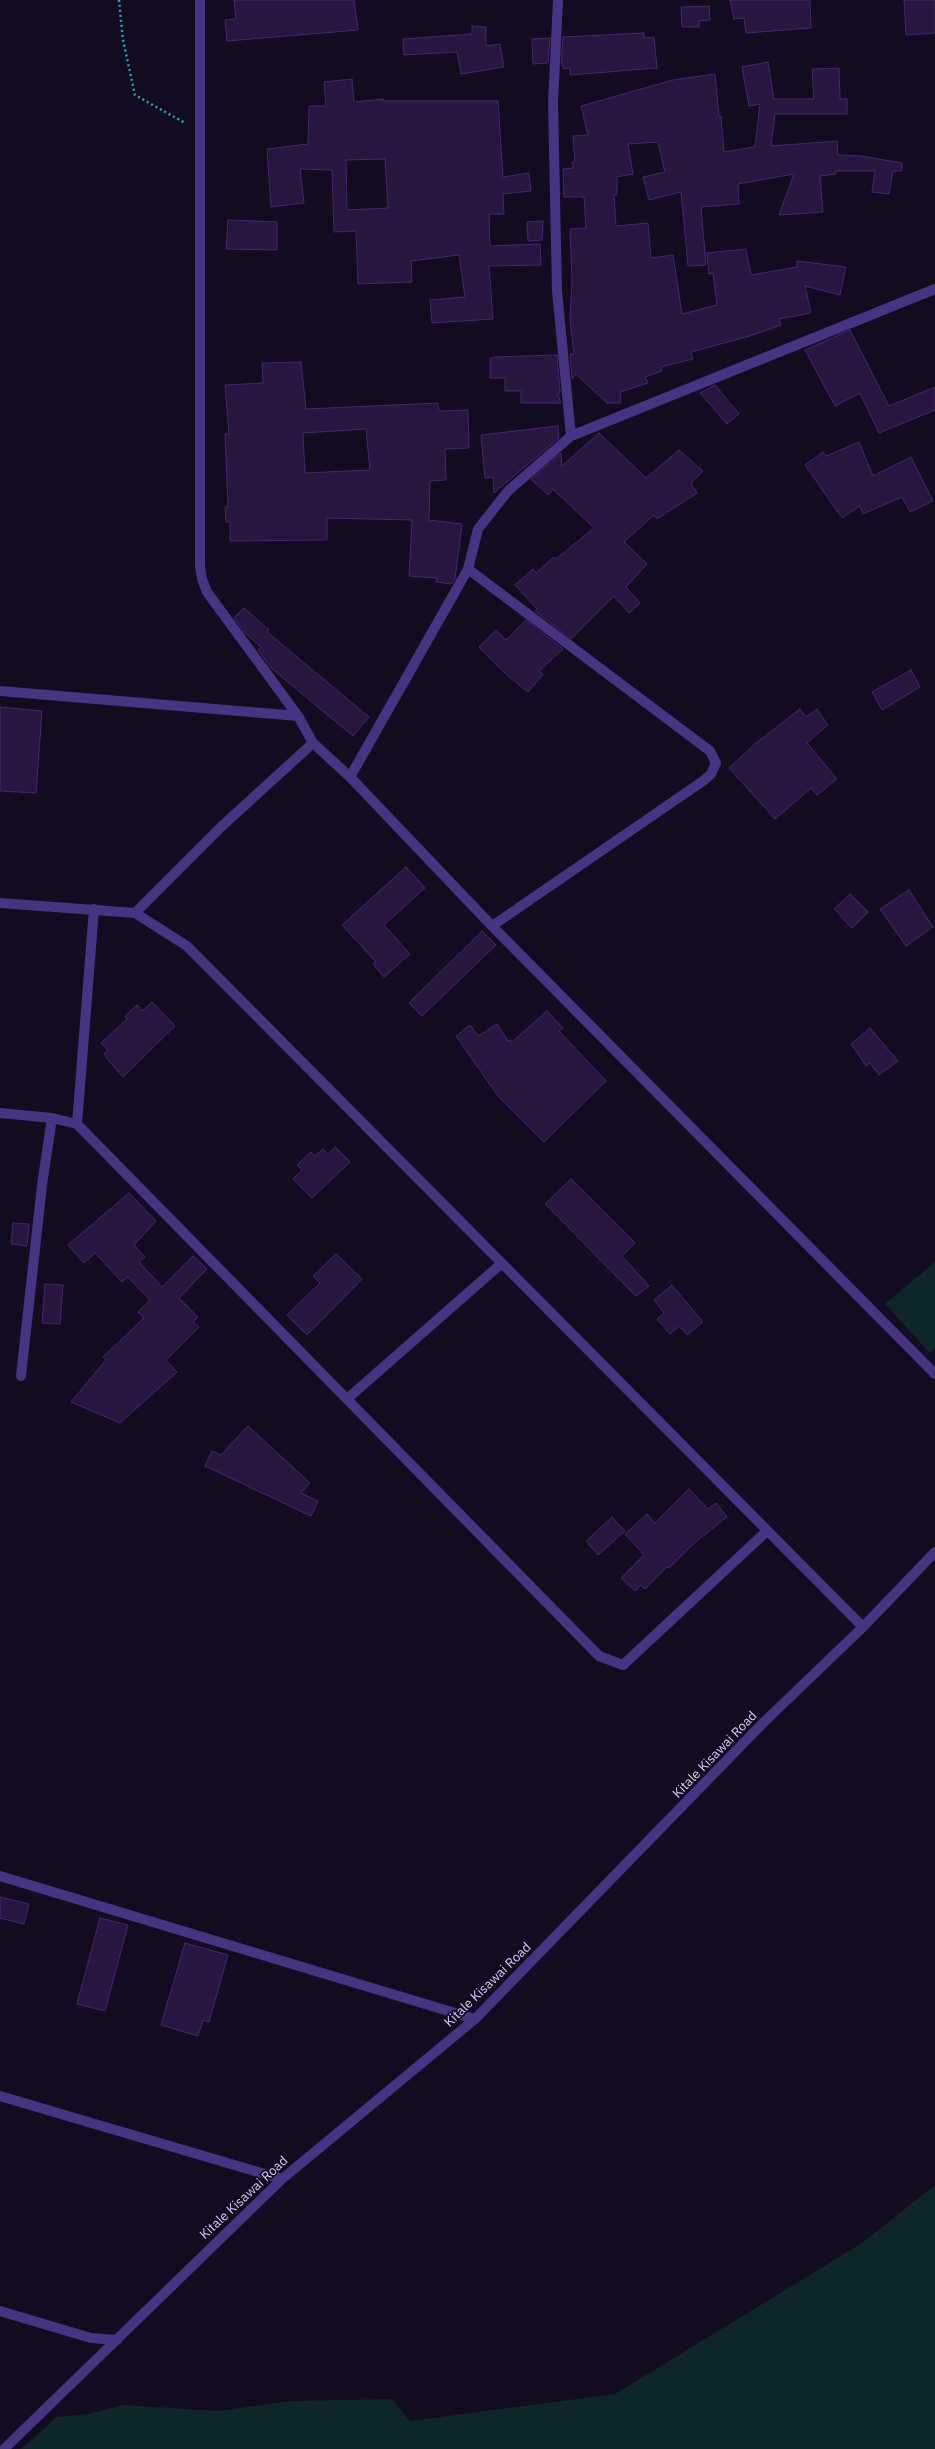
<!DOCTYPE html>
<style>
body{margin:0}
canvas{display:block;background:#130b1f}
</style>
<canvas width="935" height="2449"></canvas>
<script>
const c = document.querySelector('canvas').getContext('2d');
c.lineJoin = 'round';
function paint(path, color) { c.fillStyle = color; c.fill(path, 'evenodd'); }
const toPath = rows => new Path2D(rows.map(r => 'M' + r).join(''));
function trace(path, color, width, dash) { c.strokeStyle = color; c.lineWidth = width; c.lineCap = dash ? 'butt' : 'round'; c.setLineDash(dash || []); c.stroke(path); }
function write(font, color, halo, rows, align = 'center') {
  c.font = font + ' "IBM Plex Sans",sans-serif'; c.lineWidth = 3.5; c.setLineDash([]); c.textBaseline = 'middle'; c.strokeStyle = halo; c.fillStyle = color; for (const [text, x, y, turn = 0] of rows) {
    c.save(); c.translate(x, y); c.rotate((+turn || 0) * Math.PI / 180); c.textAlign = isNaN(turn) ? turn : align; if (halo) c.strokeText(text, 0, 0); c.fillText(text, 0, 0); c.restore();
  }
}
const green = toPath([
 [935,1262,935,1348,930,1353,885,1304],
 [935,2185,935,2449,21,2449,57,2417,89,2414,123,2405,218,2411,292,2401,392,2399,410,2421,615,2394,862,2243]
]);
const building = toPath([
 [234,0,354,0,358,30,227,41,225,20,236,19,234,0],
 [730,0,810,0,811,28,746,33,744,18,734,19,730,0],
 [904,0,935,0,935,33,906,35,904,0],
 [709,6,710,20,699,21,699,27,682,27,681,7,709,6],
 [472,26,486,27,486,46,500,44,504,67,461,74,457,52,404,55,403,39,472,34,472,26],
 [644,33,644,38,654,37,657,68,570,75,570,68,564,69,561,62,563,37,644,33],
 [550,38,548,63,533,64,532,39,550,38],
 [768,62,774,99,814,99,812,69,839,68,840,99,847,99,847,114,775,114,771,146,837,141,838,155,861,156,902,163,902,171,893,171,889,194,872,192,875,171,835,171,836,174,820,176,823,212,779,215,794,174,738,184,739,204,701,207,706,265,688,266,681,192,649,200,643,177,665,172,658,142,628,144,633,174,617,177,617,195,614,195,616,226,648,223,651,258,673,255,682,314,717,305,713,273,709,274,707,253,746,249,751,275,797,267,797,261,846,267,840,295,805,286,811,313,779,319,781,325,750,336,691,352,693,359,661,367,662,371,645,377,648,383,620,392,621,403,607,403,576,374,572,379,570,354,574,354,570,320,572,280,570,229,586,228,584,197,564,197,563,169,573,168,572,162,575,162,573,136,588,135,581,106,673,80,715,74,719,117,721,116,724,152,755,147,760,104,749,106,742,67,768,62],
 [352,79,354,102,384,99,384,101,498,101,503,177,529,173,531,191,503,194,504,214,489,214,490,246,540,244,541,265,489,266,493,319,432,323,430,300,465,297,459,255,411,261,412,282,358,284,356,231,334,232,332,170,300,169,304,203,271,207,267,149,308,144,309,106,326,106,324,82,352,79],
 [385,159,388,208,347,210,346,160,385,159],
 [228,220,277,222,277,250,226,249,228,220],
 [543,221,542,240,528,241,527,222,543,221],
 [850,330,889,406,935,387,935,410,879,433,860,393,835,406,805,350,850,330],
 [557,355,560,392,558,394,561,403,521,403,521,391,505,391,505,378,490,378,490,359,494,357,557,355],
 [301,362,306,409,438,403,439,411,468,410,469,448,445,449,446,480,430,481,429,520,462,524,455,579,452,584,436,582,437,578,409,576,412,520,327,518,327,540,230,541,230,522,226,522,225,507,228,507,225,434,229,434,225,385,263,383,262,363,301,362],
 [366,429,370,470,305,473,303,433,366,429],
 [715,385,739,414,727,424,700,393,715,385],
 [558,426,559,438,494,493,493,477,485,478,481,435,558,426],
 [599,433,646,478,679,450,703,471,691,483,697,493,657,519,654,515,624,542,647,564,626,587,640,603,629,613,614,596,571,639,535,611,537,609,515,585,533,569,536,573,554,557,556,559,594,528,553,489,548,495,531,479,561,453,562,466,599,433],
 [859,442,873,476,911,457,933,501,910,512,902,497,863,514,860,506,842,518,805,465,823,452,826,456,859,442],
 [244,608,269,630,267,632,369,717,353,736,271,668,258,650,261,647,245,633,234,618,244,608],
 [526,620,563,649,539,671,543,674,528,692,509,677,479,647,496,630,506,640,526,620],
 [911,670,920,687,882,710,872,692,911,670],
 [0,707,42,711,36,793,0,791,0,707],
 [800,709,806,717,817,709,828,725,807,743,837,779,817,795,811,788,775,819,729,768,756,743,800,709],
 [406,867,425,888,384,925,410,954,384,977,373,964,376,962,342,925,406,867],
 [909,890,933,927,906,946,880,909,909,890],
 [850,894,868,912,852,928,834,909,850,894],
 [482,931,496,945,422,1016,409,1003,482,931],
 [152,1002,175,1026,123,1077,108,1060,104,1054,108,1050,101,1043,127,1019,125,1016,137,1005,142,1011,152,1002],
 [547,1011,563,1028,559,1031,606,1081,544,1142,498,1096,456,1036,470,1025,478,1036,497,1024,508,1041,510,1040,512,1042,547,1011],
 [870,1028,898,1061,879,1075,870,1063,866,1066,851,1044,870,1028],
 [335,1147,350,1162,312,1198,293,1179,302,1170,297,1165,311,1152,315,1156,323,1149,328,1154,335,1147],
 [571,1179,635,1243,622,1256,649,1286,636,1296,545,1204,571,1179],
 [129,1193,156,1221,134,1245,145,1257,139,1262,162,1287,193,1256,207,1269,179,1298,198,1317,193,1322,199,1327,166,1360,177,1372,120,1423,71,1402,106,1360,103,1357,144,1318,138,1312,150,1300,128,1277,122,1282,95,1253,84,1263,68,1245,129,1193],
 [13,1223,29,1224,27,1246,11,1244,13,1223],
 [336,1254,362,1279,307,1335,287,1315,320,1283,313,1276,336,1254],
 [45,1284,63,1285,60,1324,42,1323,45,1284],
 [672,1285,703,1322,687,1335,679,1326,670,1334,657,1319,664,1313,654,1300,672,1285],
 [248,1426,310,1483,301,1493,318,1501,311,1516,205,1466,212,1451,221,1455,248,1426],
 [689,1489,708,1509,716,1503,727,1517,693,1544,669,1568,667,1567,645,1589,641,1585,635,1591,621,1578,644,1555,625,1534,647,1514,655,1523,689,1489],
 [612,1517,625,1531,598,1555,586,1541,612,1517],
 [0,1897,29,1904,24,1924,0,1918,0,1897],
 [100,1918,128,1925,105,2011,77,2004,100,1918],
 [185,1943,228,1955,209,2022,203,2020,198,2036,161,2025,185,1943]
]);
const path = toPath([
 [119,0,123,40,135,95,185,123]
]);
const minor = toPath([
 [200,0,200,566,202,579,207,592,298,716,313,743,350,777,492,926,935,1374],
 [558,0,553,103,557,291,571,436],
 [468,569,710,751,716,763,711,774,703,781,492,926],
 [0,691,298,716],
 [350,777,468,569,478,529,508,491,571,436,935,289],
 [0,903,135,913,187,946,863,1627],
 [135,913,221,827,313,743],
 [0,1113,52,1118,77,1124,599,1656,623,1665,767,1531],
 [77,1124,94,909],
 [21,1376,42,1185,52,1118],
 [347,1399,502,1263],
 [0,1876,475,2019],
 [0,2096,282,2179],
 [0,2311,91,2338,117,2340],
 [4,2449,282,2179,475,2019,763,1723,863,1627,935,1552]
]);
const streetNames = [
 ["Kitale Kisawai Road",715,1755,-46],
 ["Kitale Kisawai Road",488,1985,-44],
 ["Kitale Kisawai Road",244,2198,-43]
];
paint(green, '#0e252a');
paint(building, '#281641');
trace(building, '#44276f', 1);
trace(path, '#26a1b6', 2.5, [2, 3]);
trace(minor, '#463381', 10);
write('13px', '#dbc9ff', '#130b1f', streetNames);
</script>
